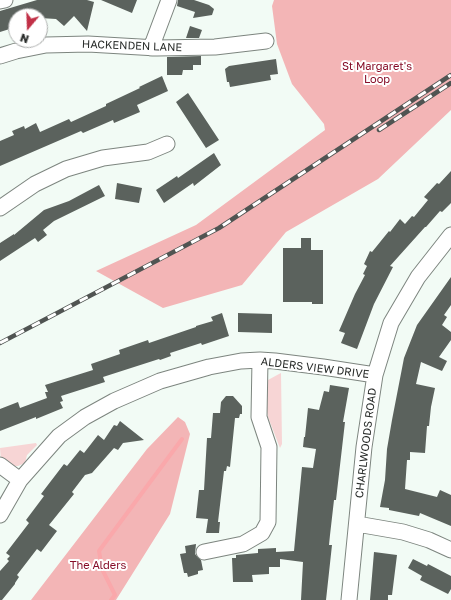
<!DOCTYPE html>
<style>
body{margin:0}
#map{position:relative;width:451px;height:600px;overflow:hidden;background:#f2fbf5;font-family:"Golos Text",sans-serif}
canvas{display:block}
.north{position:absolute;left:8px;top:8px;width:40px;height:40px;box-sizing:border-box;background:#fff;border:1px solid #a9abaa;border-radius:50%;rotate:199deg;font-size:11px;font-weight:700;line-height:16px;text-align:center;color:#292c2a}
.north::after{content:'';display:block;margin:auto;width:14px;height:18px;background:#c13047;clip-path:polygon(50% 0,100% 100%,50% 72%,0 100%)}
</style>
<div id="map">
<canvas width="451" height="600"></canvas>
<div class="north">N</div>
</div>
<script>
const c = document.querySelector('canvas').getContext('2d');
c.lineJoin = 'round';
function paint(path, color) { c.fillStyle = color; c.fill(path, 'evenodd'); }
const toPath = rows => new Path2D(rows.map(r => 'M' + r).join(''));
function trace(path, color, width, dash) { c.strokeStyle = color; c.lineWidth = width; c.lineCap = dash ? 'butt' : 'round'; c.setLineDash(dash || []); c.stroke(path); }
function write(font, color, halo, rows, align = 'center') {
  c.font = font + ' "Golos Text",sans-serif'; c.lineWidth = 4; c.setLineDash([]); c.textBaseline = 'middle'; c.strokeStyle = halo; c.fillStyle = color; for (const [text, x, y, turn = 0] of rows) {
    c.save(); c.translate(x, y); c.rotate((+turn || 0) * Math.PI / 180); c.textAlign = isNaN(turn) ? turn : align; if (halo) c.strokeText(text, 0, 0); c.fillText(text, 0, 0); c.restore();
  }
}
const green = toPath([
 [281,373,282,444,280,448,268,417,263,393,268,380,279,374],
 [36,443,37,445,27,455,25,463,18,466,10,466,1,462,0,448]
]);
const forest = toPath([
 [274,0,451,0,451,110,378,179,286,232,242,285,163,308,96,271,196,225,325,130,324,124,292,84,277,44,272,6],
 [178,417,185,422,190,434,170,514,116,600,31,600,147,449]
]);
const stream = toPath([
 [111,600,115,595,102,569,99,551,182,439]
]);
const building = toPath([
 [37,0,87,0,94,2,87,31,74,16,64,26,56,19,40,18,40,16,16,16,16,27,0,32,0,11],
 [101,0,137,0,132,13],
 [178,0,194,0,209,5,214,9,212,15,193,18,195,12,177,6],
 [190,26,202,30,199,38,186,38],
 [201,56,201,65,193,65,193,70,183,70,182,75,167,75,167,57],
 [276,59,278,74,270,75,271,80,230,87,229,82,227,82,225,69,229,66],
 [162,76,168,91,137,105,140,112,114,123,113,120,83,133,81,131,0,166,0,141,14,135,12,131,24,126,25,129,36,123,40,132,69,119,71,122,106,106,106,104,140,88,139,87],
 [188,93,219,140,206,148,176,102],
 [214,153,221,165,194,186,193,183,164,203,156,190,177,176,178,178],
 [451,171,451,203,442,212,440,211,426,227,425,227,390,266,393,267,374,304,357,349,341,343,345,333,339,331,355,294,365,275,363,274,367,266,364,264,370,251,372,252,389,231,390,232,400,219,405,224,412,216,414,217,428,200,424,197,437,183,439,184],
 [117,183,142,188,139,203,115,199],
 [99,185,105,196,54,221,43,230,47,235,38,242,35,238,0,261,0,243,14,234,14,235,44,210,69,201],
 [301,238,311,238,311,250,323,250,323,304,312,304,312,302,283,302,283,248,301,248],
 [451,277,451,305,444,315,447,317,442,325,451,332,451,340,439,357,447,361,442,371,421,362,416,384,435,388,431,407,429,426,427,426,425,453,410,452,410,460,407,460,405,489,437,497,440,490,451,495,451,526,420,513,419,516,389,510,389,508,380,507,385,480,387,449,392,420,404,358,417,325],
 [222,313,229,336,202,345,201,343,170,353,171,356,160,360,159,359,103,377,105,382,61,396,63,401,60,402,63,408,36,419,36,417,0,431,0,409,18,402,20,408,47,398,45,392,48,392,45,385,93,370,91,364,120,354,119,350,148,340,149,343,196,327,196,326,213,321,211,317],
 [238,313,272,314,272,333,238,332],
 [330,385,349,388,343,422,345,422,336,500,334,500,330,535,329,545,332,545,326,600,301,600,303,562,280,559,280,567,269,567,269,574,252,575,253,582,233,582,232,558,236,558,236,555,258,553,258,549,276,548,276,552,294,551,302,467,313,468,316,449,303,447,304,437,305,437,308,408,319,410,324,391,329,392],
 [226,396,233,396,242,406,242,414,240,414,239,418,235,418,230,467,227,466,226,471,224,471,218,522,220,522,219,533,206,533,208,519,196,518,199,490,204,490,207,438,211,438,213,413,220,413,221,402],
 [120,421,144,440,123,443,118,450,114,448,92,473,85,475,72,492,74,494,49,525,57,531,41,552,37,549,17,575,19,577,15,583,15,584,2,600,0,600,0,571,9,561,7,559,10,556,6,553,29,523,26,520,44,496,41,494,64,464,67,466,80,450,84,453,98,435,104,440,114,425,117,426],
 [196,544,195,554,201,560,203,570,198,571,198,574,188,577,187,573,184,573,180,554,186,553,185,546],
 [374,552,397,555,392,595,388,595,388,600,370,600],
 [413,559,427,566,428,564,451,576,451,589,448,594,420,580,422,576,408,568]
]);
const street = toPath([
 [0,1,5,0],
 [151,48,169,0],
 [0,56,16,51,46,45,88,44,157,48,215,47,266,41],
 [0,208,35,184,66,169,103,158,148,152,167,144],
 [0,465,20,480],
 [0,515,20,480,59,436,85,417,114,401,160,381,209,367,241,361,260,360,275,361,323,367,375,375],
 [357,524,403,532,429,540,451,550],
 [204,552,243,544,262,533,268,522,269,447,259,417,260,360],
 [349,600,364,447,375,375,391,323,418,277,451,235]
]);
const rail = toPath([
 [379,130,451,83],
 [0,343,219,228,451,75]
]);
const streetNames = [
 ["HACKENDEN LANE",132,46,2],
 ["ALDERS VIEW DRIVE",315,368,7],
 ["CHARLWOODS ROAD",366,443,-83]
];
const parkNames = [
 ["St Margaret's",377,67],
 ["Loop",377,80],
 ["The Alders",98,566]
];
paint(green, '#f7d5d5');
paint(forest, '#f3b5b6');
trace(stream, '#faa8ab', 4);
paint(building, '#5b625d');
trace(street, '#7d857f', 17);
trace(street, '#fff', 15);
trace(rail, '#505452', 4.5);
trace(rail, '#fff', 3, [9]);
write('11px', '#292c2a', '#fff', streetNames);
write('11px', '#860d28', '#fff', parkNames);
</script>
